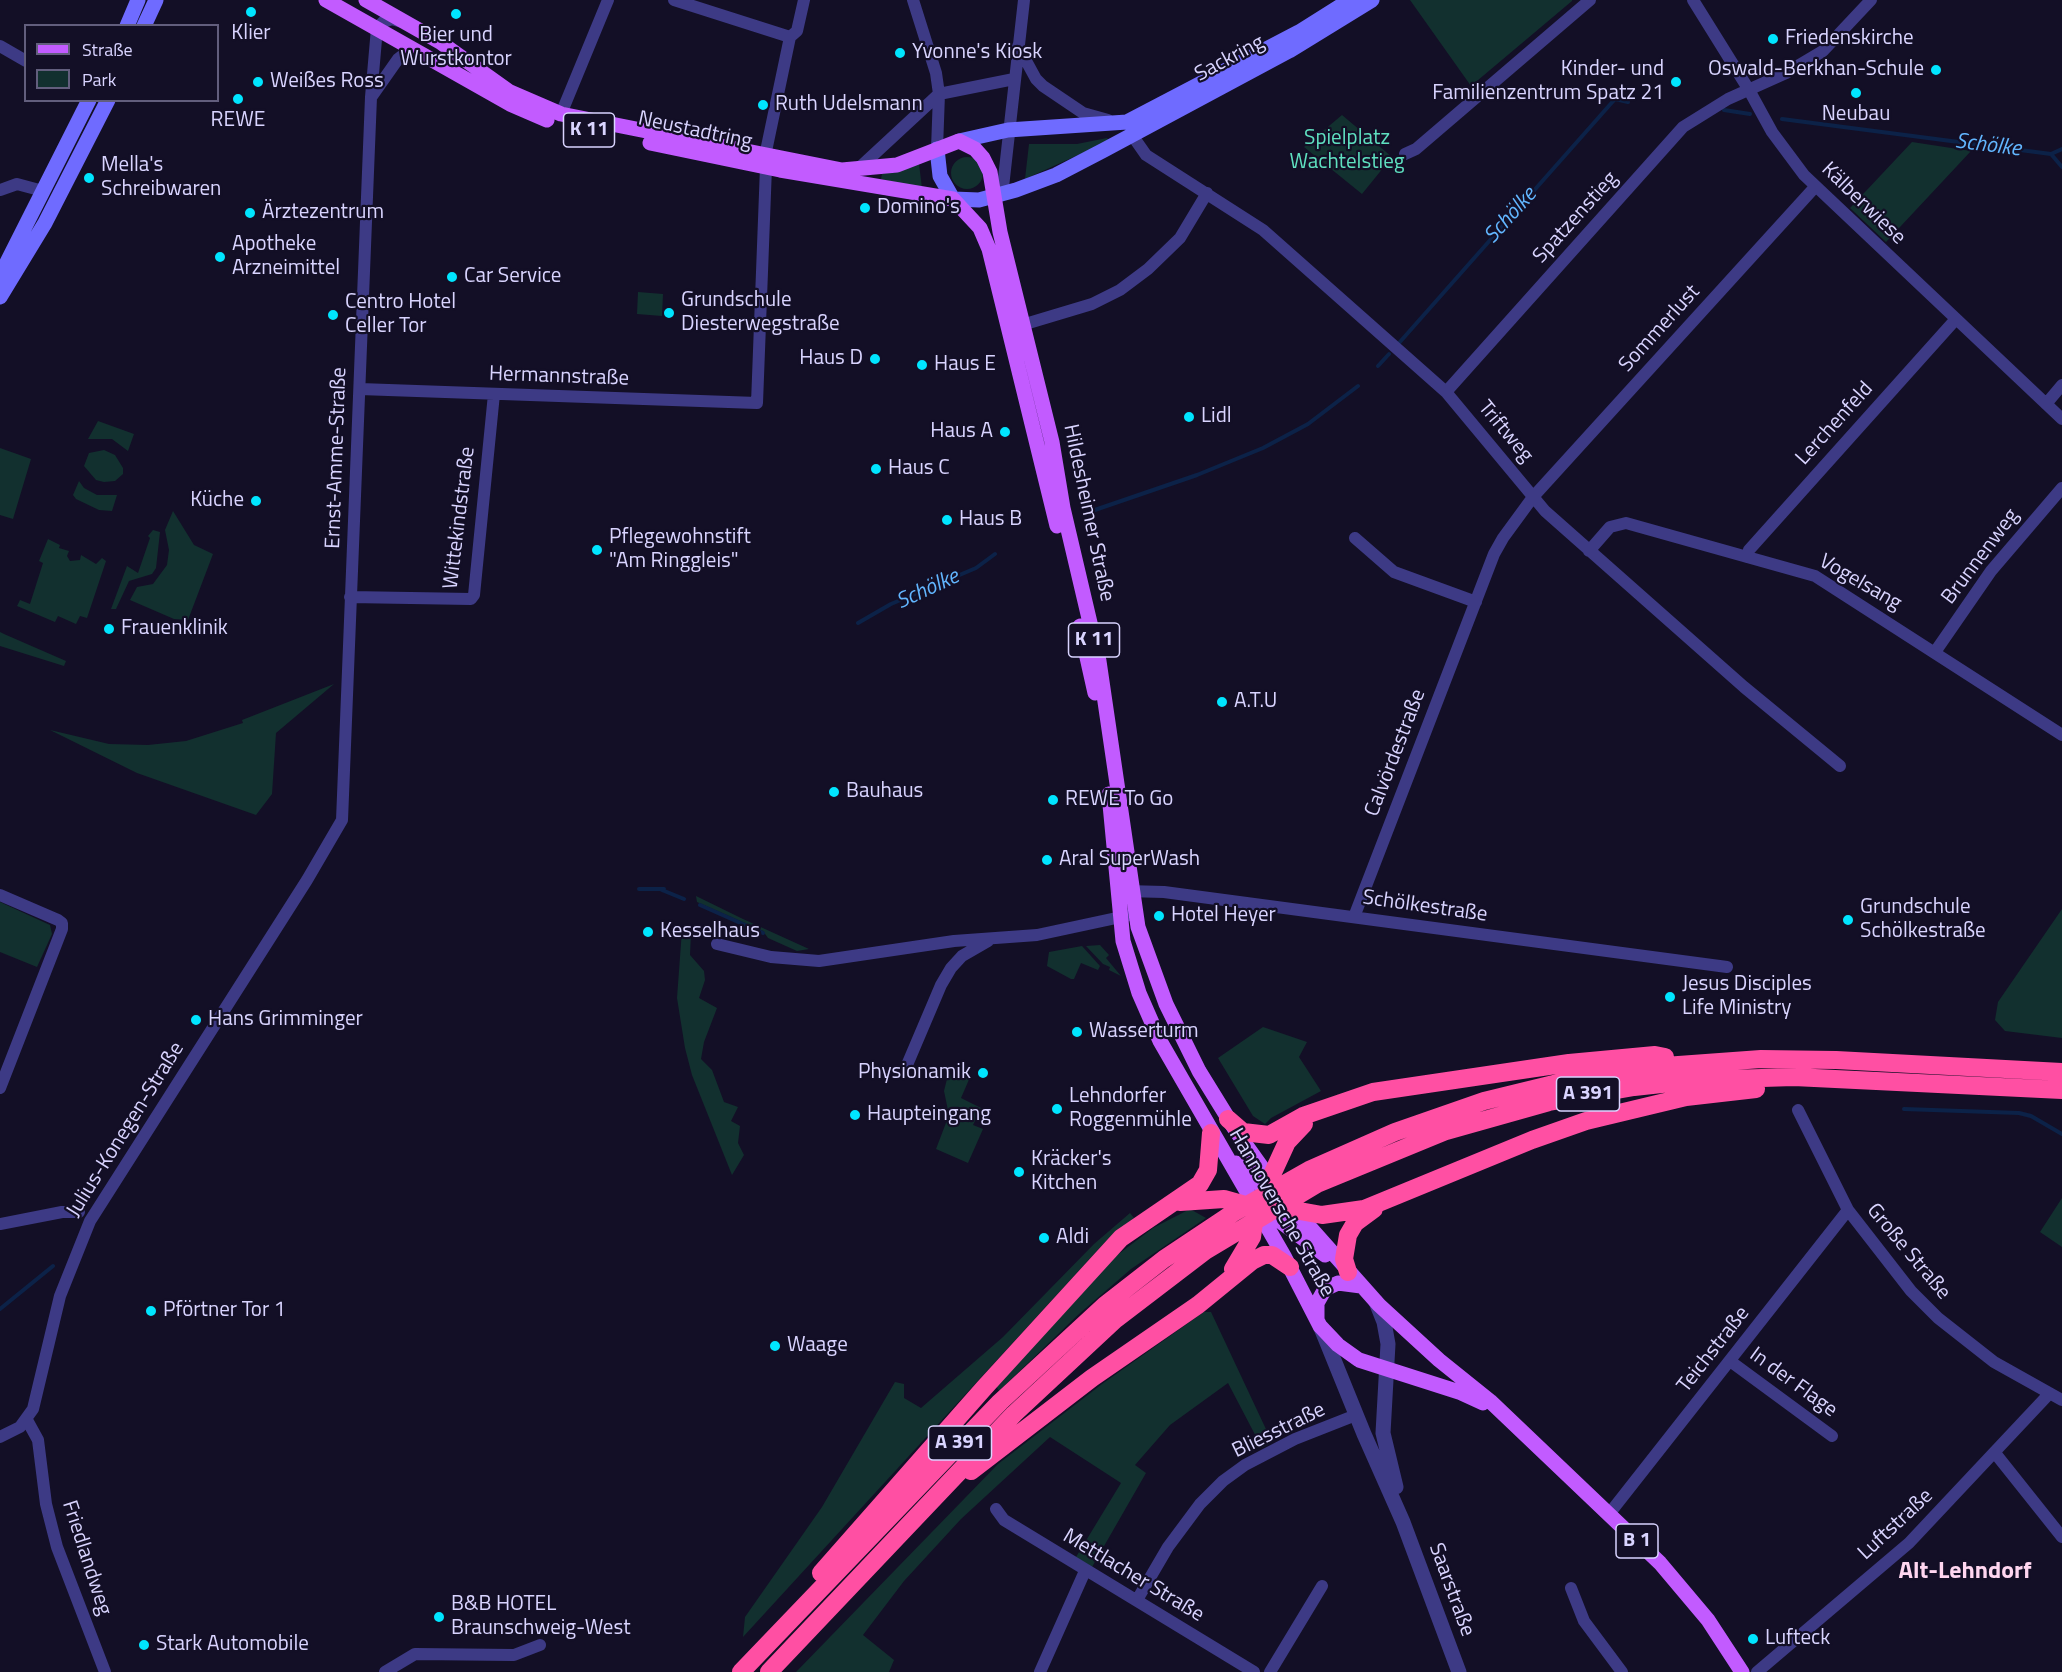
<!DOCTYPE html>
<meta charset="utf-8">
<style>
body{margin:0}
#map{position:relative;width:2062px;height:1672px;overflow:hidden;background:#130f26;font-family:"Titillium Web",sans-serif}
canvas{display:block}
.legend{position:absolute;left:24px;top:24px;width:195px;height:78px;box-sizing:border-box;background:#130f26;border:2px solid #625e7d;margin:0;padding:8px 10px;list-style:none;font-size:18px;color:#d9d4ff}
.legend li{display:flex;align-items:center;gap:12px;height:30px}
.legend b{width:30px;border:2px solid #625e7d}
</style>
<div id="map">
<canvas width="2062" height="1672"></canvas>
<ul class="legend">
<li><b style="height:8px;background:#c25bff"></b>Straße</li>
<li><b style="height:16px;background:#12302f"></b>Park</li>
</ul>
</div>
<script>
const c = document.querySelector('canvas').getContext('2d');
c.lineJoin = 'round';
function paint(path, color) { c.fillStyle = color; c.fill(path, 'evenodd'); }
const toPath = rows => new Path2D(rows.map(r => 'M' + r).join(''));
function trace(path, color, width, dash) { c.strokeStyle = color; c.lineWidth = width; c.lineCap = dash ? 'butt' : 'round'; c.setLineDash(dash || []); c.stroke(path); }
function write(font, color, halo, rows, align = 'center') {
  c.font = font + ' "Titillium Web",sans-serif'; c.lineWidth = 4.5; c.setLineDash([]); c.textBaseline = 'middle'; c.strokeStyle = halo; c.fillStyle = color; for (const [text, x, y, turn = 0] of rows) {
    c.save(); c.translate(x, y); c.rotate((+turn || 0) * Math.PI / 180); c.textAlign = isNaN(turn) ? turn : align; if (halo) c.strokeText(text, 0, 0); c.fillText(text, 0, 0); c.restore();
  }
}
const green = toPath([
 [1410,0,1572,0,1572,1,1471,86],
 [1342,115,1392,157,1362,194,1304,147],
 [1107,138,1109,141,1025,179,1029,144,1077,144],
 [1912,142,1971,151,1886,242,1850,208],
 '951 173a16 16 0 1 1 32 0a16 16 0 1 1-32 0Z',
 [919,164,922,188,881,179,882,174],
 [638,292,663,294,662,316,637,314],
 [98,421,134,434,128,451,112,439,88,439],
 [0,448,31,459,13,519,0,515],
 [104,450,115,455,123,468,123,474,115,481,104,482,96,480,84,466,89,453],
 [79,481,84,488,97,495,117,495,112,511,99,510,76,499,73,495],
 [173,511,194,545,213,554,188,620,174,619,130,600,137,587,153,584,167,565,169,550,165,530],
 [153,530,160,532,156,568,152,574,129,581,116,609,111,609,127,566,138,573,150,538,148,536],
 [48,539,60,545,59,548,69,551,67,556,70,561,80,560,81,555,96,564,102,558,106,561,87,618,80,616,76,624,58,616,55,622,17,606,20,600,30,604,43,563,39,561],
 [0,632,4,634,66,661,64,666,0,646],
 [334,684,276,733,272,794,256,815,137,773,50,730,109,744,148,745,186,741,243,723,242,720],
 [696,896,743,919,809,949,797,951,768,938,763,931,697,902],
 [0,902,50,925,52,934,37,967,0,952],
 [2062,909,2062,1038,2005,1031,1995,1020,1998,1002],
 [682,930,691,933,690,955,704,971,705,980,699,998,717,1008,704,1042,701,1059,712,1070,724,1102,738,1107,731,1121,740,1126,738,1143,744,1155,732,1175,692,1075,685,1048,677,998],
 [1100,945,1109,955,1106,958,1121,976,1109,970,1110,967,1103,964,1086,946],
 [1082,946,1100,966,1098,970,1081,963,1074,979,1071,979,1047,966,1049,952],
 [1263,1027,1307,1042,1299,1057,1321,1091,1271,1118,1265,1124,1253,1116,1218,1058],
 [963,1071,971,1075,961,1098,981,1108,973,1125,983,1129,968,1163,936,1149,949,1115,944,1091,948,1075],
 [2062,1198,2062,1247,2040,1232],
 [1190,1209,1206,1218,1131,1269,1079,1314,999,1391,996,1386,1112,1259,1153,1228],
 [1130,1213,1134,1218,1106,1241,743,1637,745,1617,822,1507,895,1382,904,1384,904,1398,921,1408,1003,1337,1094,1244],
 [1204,1312,1211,1312,1272,1442,1262,1448,1228,1383,1170,1425,1135,1465,1146,1473,1092,1567,1076,1557,1121,1483,1050,1437,961,1519,904,1581,863,1635,894,1660,889,1672,796,1672,998,1464,1102,1384]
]);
const stream = toPath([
 [1724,110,1750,114],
 [1782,119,2051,154,2062,149],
 [2051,154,2062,167],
 [1399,343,1615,99,1628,102],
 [1378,366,1389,354],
 [1086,513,1197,475,1263,448,1308,424,1358,386],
 [858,623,891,604,976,568,995,554],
 [639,889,664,889],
 [662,890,684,899],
 [700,905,763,933],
 [1904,1109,2019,1113,2031,1116,2062,1134],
 [0,1309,53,1266]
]);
const minor = toPath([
 [674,0,790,37],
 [913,0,936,73,939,94,937,149],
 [1693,0,1749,90,1772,132,1804,175,2062,419],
 [0,46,26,61],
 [1018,46,1036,79,1043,86,1083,113,1108,120],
 [372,96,398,59,412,48],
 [561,114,608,0],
 [1132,135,1146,155,1263,230,1446,392,1545,511,1744,687,1840,766],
 [1405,154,1416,149,1590,0],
 [765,156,790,37,797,31,804,0],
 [857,170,939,94,1014,79],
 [0,190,17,184,43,191],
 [994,197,1003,187,1024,0],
 [1022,325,1092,304,1120,290,1148,269,1180,238,1207,193],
 [360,389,757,403,766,167],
 [1446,392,1683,127,1728,99,1786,73,1823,51,1871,0],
 [2046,404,2062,385],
 [1355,538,1394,572,1476,602],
 [1589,551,1610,527,1626,523,1815,576,2062,735],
 [1747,557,1749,550,1956,319],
 [350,597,471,599,474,595,494,394],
 [1935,652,1991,571,2062,488],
 [1126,891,1164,892,1727,967],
 [0,895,58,920,62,923,62,929,0,1088],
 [1354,917,1494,554,1503,538,1533,497,1815,187],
 [717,944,771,957,819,961,954,941,1037,935,1135,914],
 [907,1065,941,985,951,968,962,956,988,941],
 [1798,1110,1848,1210,1911,1291,1938,1318,1994,1362,2062,1400],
 [0,1224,62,1212,79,1212],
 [1730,1361,1832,1436],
 [27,1420,38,1440,46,1504,57,1547,105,1672],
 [0,1437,20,1427,33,1409,60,1296,90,1221,307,880,342,820,371,97,377,28,383,22,392,19,402,22],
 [1995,1453,2062,1537],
 [996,1509,1004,1520,1254,1672],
 [1609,1514,1848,1210],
 [1571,1588,1584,1621,1622,1672],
 [1137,1600,1168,1547,1200,1504,1223,1481,1245,1465,1295,1439,1356,1415],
 [385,1672,415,1654,514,1655,540,1645],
 [1040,1672,1085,1571],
 [1270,1672,1322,1586],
 [1757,1672,1909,1543,2049,1394]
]);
const tertiary = toPath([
 [1376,1302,1384,1322,1388,1344,1383,1433,1396,1487],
 [1321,1328,1364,1434,1403,1522,1459,1672]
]);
const secondary = toPath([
 [127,26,138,0],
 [144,26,156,0],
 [959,141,1008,130,1127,122,1299,32,1350,0],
 [937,149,940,176,953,199,979,200,1016,190,1056,175,1104,150,1289,51,1372,0],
 [0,276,89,100],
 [0,297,45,223,108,100]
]);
const primary = toPath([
 [326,0,510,104,547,120],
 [366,0,440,42,510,92,561,114,842,170,897,165,959,141,975,149,983,158,990,172,1000,232,1052,442,1063,508,1099,661,1138,927,1166,1004,1199,1071,1236,1131,1276,1187],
 [650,143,780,170,953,199,980,228,989,249,1057,526],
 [1080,626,1095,693],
 [1109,794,1123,941,1139,993,1160,1041,1284,1256,1320,1326,1338,1345,1359,1360,1459,1392,1483,1403],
 [1236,1163,1276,1199],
 [1291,1206,1379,1305,1439,1360,1490,1401,1660,1563,1708,1620,1742,1672],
 [1259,1209,1277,1219,1325,1255],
 [1317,1318,1317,1303,1325,1289,1338,1283,1361,1286]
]);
const motorway = toPath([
 [1228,1119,1243,1132,1269,1135,1303,1116,1373,1092,1569,1063,1655,1055,1665,1057],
 [1270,1179,1287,1142,1304,1124],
 [1180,1202,1224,1199,1256,1208,1252,1237,1233,1269],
 [1294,1210,1322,1215,1364,1209,1532,1140,1586,1121,1686,1097,1756,1089],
 [1348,1272,1344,1259,1348,1235,1355,1223,1374,1209],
 [971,1471,1092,1378,1198,1305,1252,1261,1264,1255,1272,1255,1290,1267],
 [821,1573,984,1388,1121,1238,1200,1184,1208,1170,1211,1133],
 [741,1672,1000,1402,1105,1305,1164,1259,1233,1213,1309,1170,1395,1132,1484,1101,1566,1081,1651,1067,1761,1059,1836,1060,2062,1072],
 [769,1672,1014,1414,1116,1319,1205,1251,1317,1184,1446,1131,1549,1102,1634,1087,1698,1080,1794,1077,2062,1090]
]);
const markers = [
 [251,12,6,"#00e5ff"],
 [456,14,6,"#00e5ff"],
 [1773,39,6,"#00e5ff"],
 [900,53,6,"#00e5ff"],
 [1936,70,6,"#00e5ff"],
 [258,82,6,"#00e5ff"],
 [1676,82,6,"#00e5ff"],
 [1856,93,6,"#00e5ff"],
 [238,99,6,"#00e5ff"],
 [763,105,6,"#00e5ff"],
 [89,178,6,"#00e5ff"],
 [865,208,6,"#00e5ff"],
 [250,213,6,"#00e5ff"],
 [220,257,6,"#00e5ff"],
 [452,277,6,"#00e5ff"],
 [669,313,6,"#00e5ff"],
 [333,315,6,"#00e5ff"],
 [875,359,6,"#00e5ff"],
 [922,365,6,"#00e5ff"],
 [1189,417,6,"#00e5ff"],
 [1005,432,6,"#00e5ff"],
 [876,469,6,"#00e5ff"],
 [256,501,6,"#00e5ff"],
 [947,520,6,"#00e5ff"],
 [597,550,6,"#00e5ff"],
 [109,629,6,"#00e5ff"],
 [1222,702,6,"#00e5ff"],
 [834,792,6,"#00e5ff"],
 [1053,800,6,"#00e5ff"],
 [1047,860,6,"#00e5ff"],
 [1159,916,6,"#00e5ff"],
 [1848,920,6,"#00e5ff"],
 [648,932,6,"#00e5ff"],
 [1670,997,6,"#00e5ff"],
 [196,1020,6,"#00e5ff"],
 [1077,1032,6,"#00e5ff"],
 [983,1073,6,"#00e5ff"],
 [1057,1109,6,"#00e5ff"],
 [855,1115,6,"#00e5ff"],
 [1019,1172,6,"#00e5ff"],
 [1044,1238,6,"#00e5ff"],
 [151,1311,6,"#00e5ff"],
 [775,1346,6,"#00e5ff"],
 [439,1617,6,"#00e5ff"],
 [1753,1639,6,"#00e5ff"],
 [144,1645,6,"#00e5ff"]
];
const shields = [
 [589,130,51],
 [1094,640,51],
 [1588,1094,63],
 [960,1443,63],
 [1637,1541,42]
];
const shieldNames = [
 ["K 11",589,130],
 ["K 11",1094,640],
 ["A 391",1588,1094],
 ["A 391",960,1443],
 ["B 1",1637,1541]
];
const poiNames = [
 ["Klier",251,34,"center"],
 ["Bier und",456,36,"center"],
 ["Wurstkontor",456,60,"center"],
 ["Friedenskirche",1785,39],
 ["Yvonne's Kiosk",912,53],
 ["Kinder- und",1664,70,"right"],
 ["Familienzentrum Spatz 21",1664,94,"right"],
 ["Oswald-Berkhan-Schule",1924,70,"right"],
 ["Weißes Ross",270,82],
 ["Ruth Udelsmann",775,105],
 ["Neubau",1856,115,"center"],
 ["REWE",238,121,"center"],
 ["Mella's",101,166],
 ["Schreibwaren",101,190],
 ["Domino's",877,208],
 ["Ärztezentrum",262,213],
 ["Apotheke",232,245],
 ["Arzneimittel",232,269],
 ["Car Service",464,277],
 ["Grundschule",681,301],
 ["Diesterwegstraße",681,325],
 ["Centro Hotel",345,303],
 ["Celler Tor",345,327],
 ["Haus D",863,359,"right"],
 ["Haus E",934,365],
 ["Lidl",1201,417],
 ["Haus A",993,432,"right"],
 ["Haus C",888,469],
 ["Küche",244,501,"right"],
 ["Haus B",959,520],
 ["Pflegewohnstift",609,538],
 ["\"Am Ringgleis\"",609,562],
 ["Frauenklinik",121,629],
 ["A.T.U",1234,702],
 ["Bauhaus",846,792],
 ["REWE To Go",1065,800],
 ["Aral SuperWash",1059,860],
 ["Grundschule",1860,908],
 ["Schölkestraße",1860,932],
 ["Hotel Heyer",1171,916],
 ["Kesselhaus",660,932],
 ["Jesus Disciples",1682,985],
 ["Life Ministry",1682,1009],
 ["Hans Grimminger",208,1020],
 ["Wasserturm",1089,1032],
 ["Physionamik",971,1073,"right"],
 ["Lehndorfer",1069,1097],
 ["Roggenmühle",1069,1121],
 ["Haupteingang",867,1115],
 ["Kräcker's",1031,1160],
 ["Kitchen",1031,1184],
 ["Aldi",1056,1238],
 ["Pförtner Tor 1",163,1311],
 ["Waage",787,1346],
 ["B&B HOTEL",451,1605],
 ["Braunschweig-West",451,1629],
 ["Lufteck",1765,1639],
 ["Stark Automobile",156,1645]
];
const streetNames = [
 ["Sackring",1230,59,-28],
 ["Neustadtring",695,131,12],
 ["Kälberwiese",1863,204,44],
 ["Spatzenstieg",1576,218,-48],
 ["Sommerlust",1660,329,-48],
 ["Hermannstraße",559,377,2],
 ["Lerchenfeld",1835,424,-48],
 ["Triftweg",1505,432,50],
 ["Ernst-Amme-Straße",337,458,-88],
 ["Hildesheimer Straße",1088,513,78],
 ["Wittekindstraße",460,518,-83],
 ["Brunnenweg",1981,557,-53],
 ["Vogelsang",1860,583,30],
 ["Calvördestraße",1396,753,-69],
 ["Schölkestraße",1425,907,8],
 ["Julius-Konegen-Straße",126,1130,-58],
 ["Hannoversche Straße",1281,1213,60],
 ["Große Straße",1908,1252,50],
 ["Teichstraße",1714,1350,-52],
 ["In der Flage",1793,1383,36],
 ["Bliesstraße",1279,1431,-26],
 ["Luftstraße",1896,1525,-43],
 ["Friedlandweg",86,1558,72],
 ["Mettlacher Straße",1133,1576,31],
 ["Saarstraße",1451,1590,70]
];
const parkNames = [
 ["Spielplatz",1347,139],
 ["Wachtelstieg",1347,163]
];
const waterNames = [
 ["Schölke",1988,146,7],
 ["Schölke",1511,216,-48],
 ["Schölke",928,590,-25]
];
const quarterNames = [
 ["Alt-Lehndorf",1965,1572]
];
paint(green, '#12302f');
trace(stream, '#0c2248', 4);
trace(minor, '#3d3a85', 12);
trace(tertiary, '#3d3a85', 15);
trace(secondary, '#6f6bff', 15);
trace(primary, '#c25bff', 15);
trace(motorway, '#ff4fa3', 18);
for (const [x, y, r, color] of markers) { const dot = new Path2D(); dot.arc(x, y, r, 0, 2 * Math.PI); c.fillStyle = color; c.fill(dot); trace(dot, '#130f26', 2); }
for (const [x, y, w] of shields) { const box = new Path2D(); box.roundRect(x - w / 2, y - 17, w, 34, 4.5); c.fillStyle = '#130f26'; c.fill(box); trace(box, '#d9d4ff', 1.5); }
write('bold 20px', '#d9d4ff', null, shieldNames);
write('21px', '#d9d4ff', '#130f26', poiNames, 'left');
write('21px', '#d9d4ff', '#130f26', streetNames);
write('21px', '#5fe0c0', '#130f26', parkNames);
write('italic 22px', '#62b6ff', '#130f26', waterNames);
write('bold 24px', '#ffd6f0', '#130f26', quarterNames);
</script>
